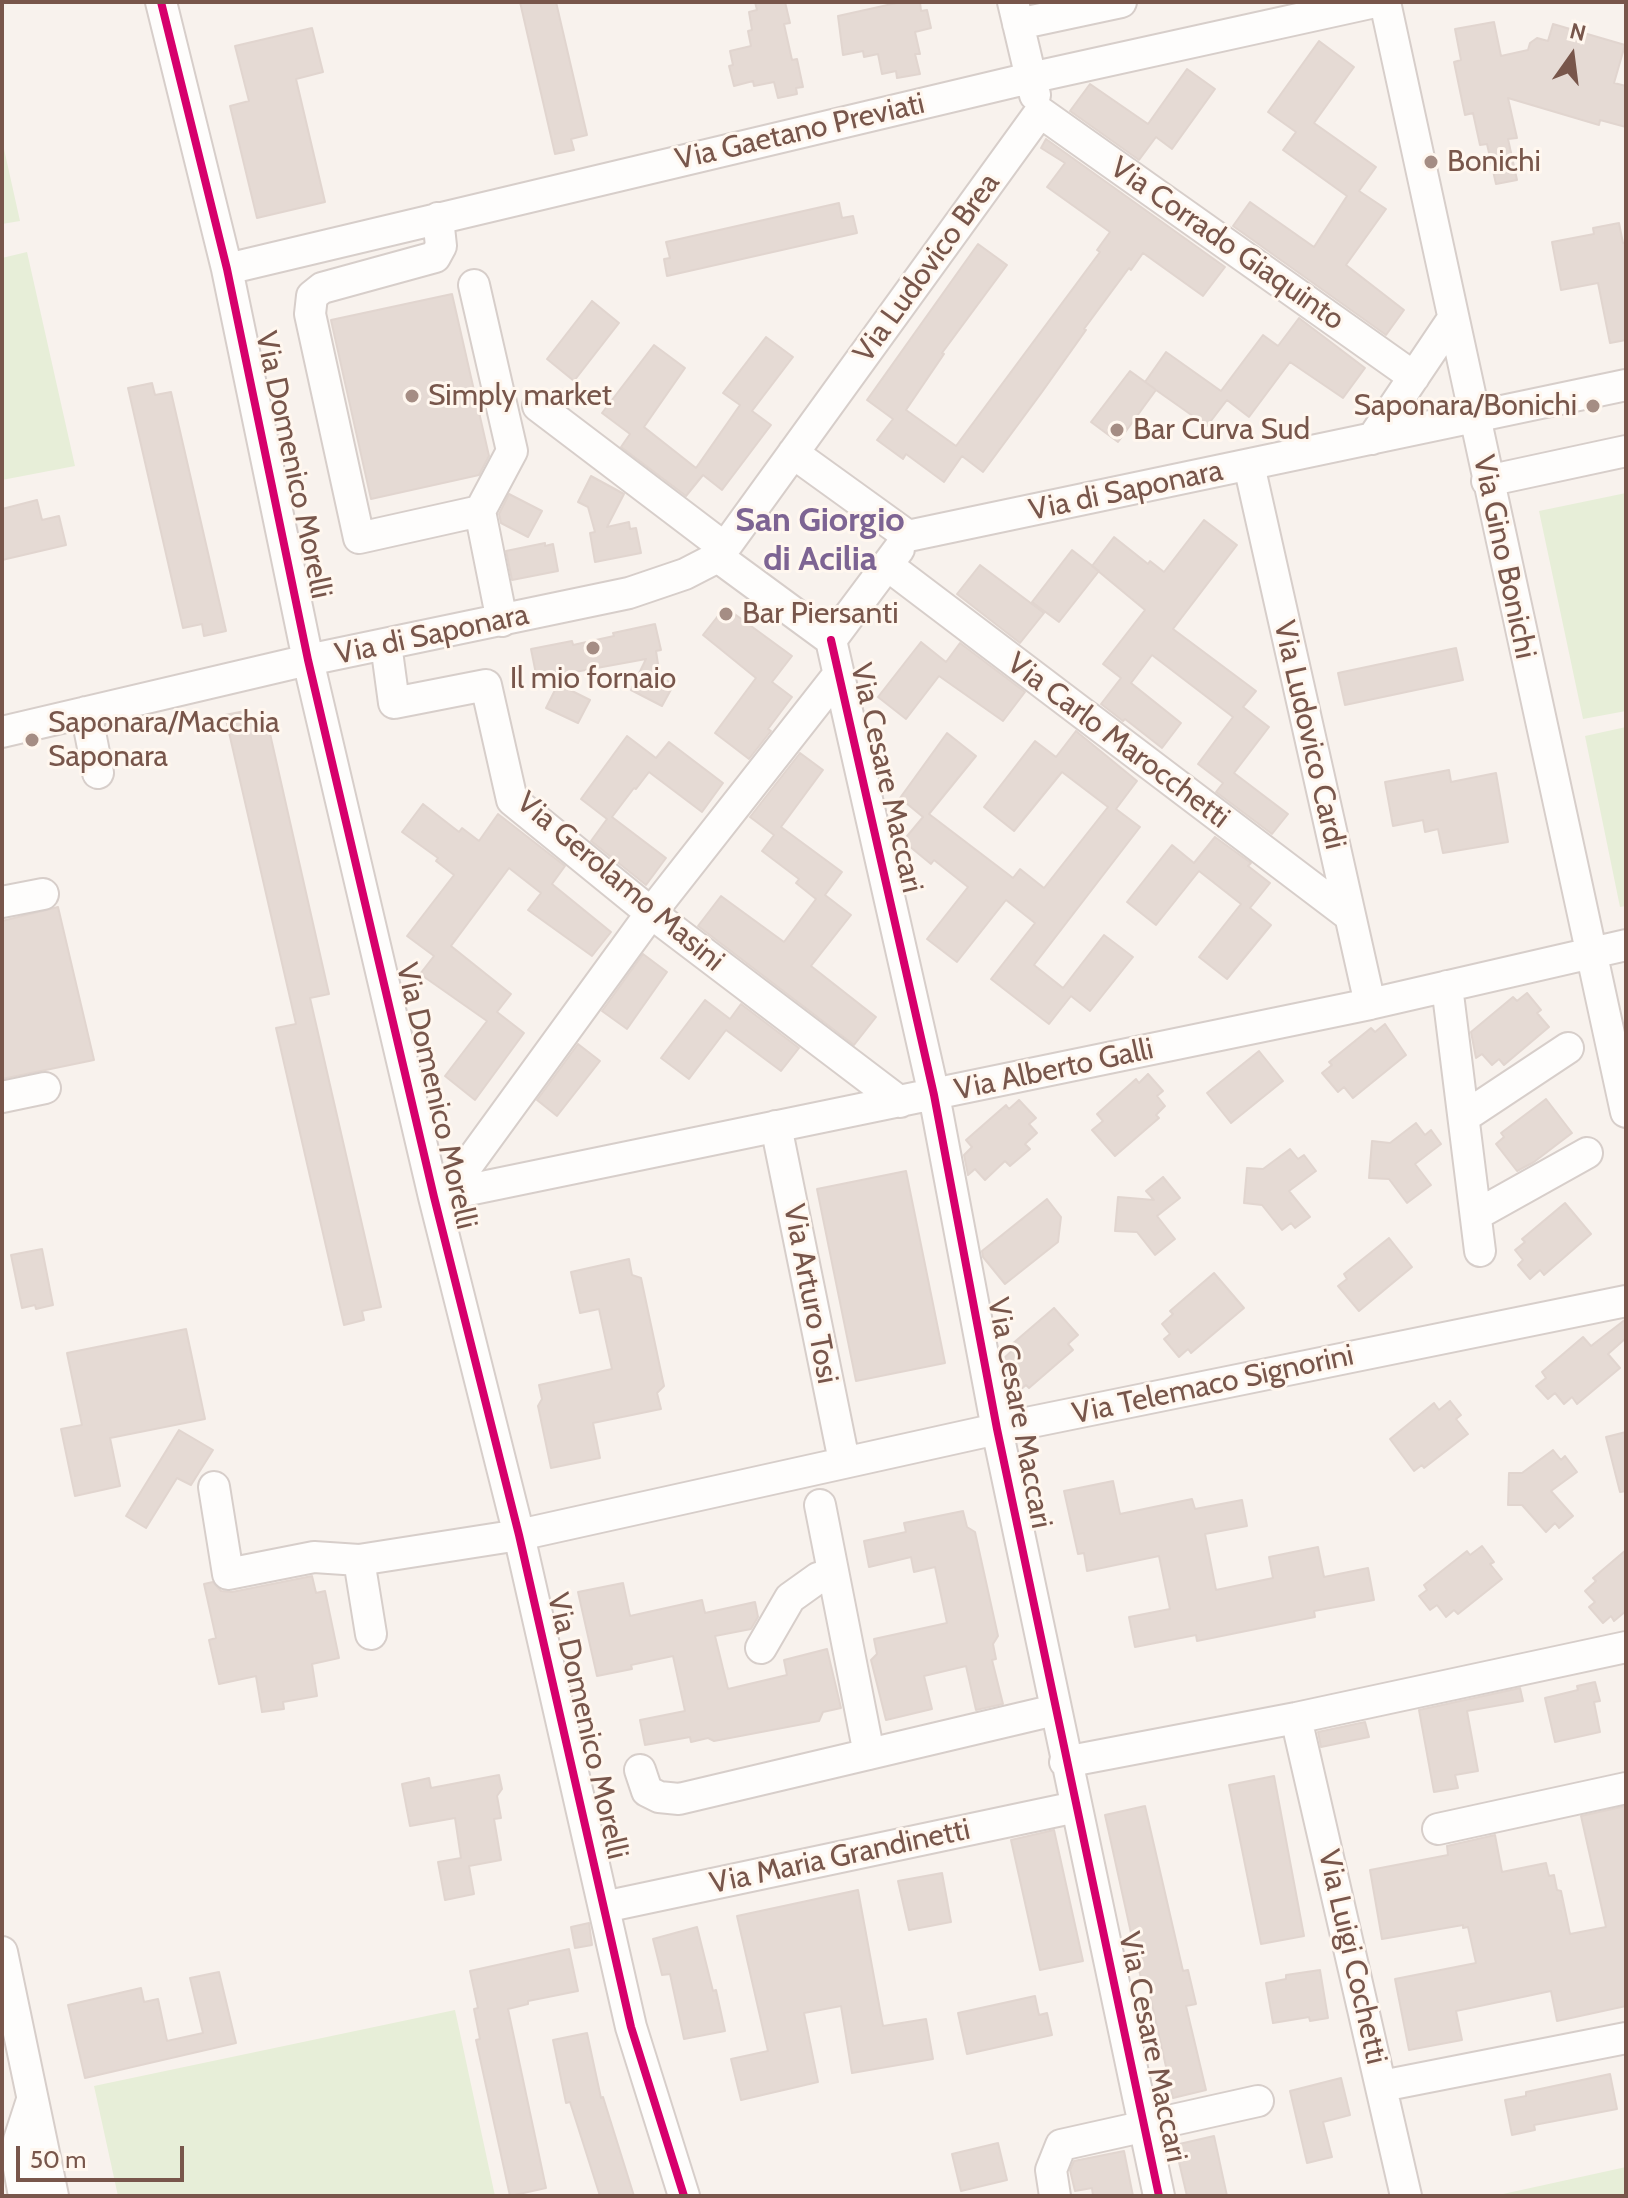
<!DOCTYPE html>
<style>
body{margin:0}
#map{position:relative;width:1628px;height:2198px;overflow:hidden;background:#f8f2ed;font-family:Cabin,sans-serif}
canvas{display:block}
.frame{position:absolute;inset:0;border:4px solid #78564b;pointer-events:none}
.north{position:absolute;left:1532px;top:16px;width:80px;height:80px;-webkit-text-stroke:6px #fff7ef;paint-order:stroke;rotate:14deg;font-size:22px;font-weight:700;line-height:32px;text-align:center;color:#78564b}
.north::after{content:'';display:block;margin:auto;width:28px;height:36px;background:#78564b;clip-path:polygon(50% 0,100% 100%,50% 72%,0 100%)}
.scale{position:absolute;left:16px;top:2146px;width:168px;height:36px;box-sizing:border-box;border:4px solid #78564b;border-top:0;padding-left:10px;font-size:24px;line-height:28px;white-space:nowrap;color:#78564b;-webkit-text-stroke:6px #fff7ef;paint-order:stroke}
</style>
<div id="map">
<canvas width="1628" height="2198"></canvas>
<div class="frame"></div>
<div class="north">N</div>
<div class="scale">50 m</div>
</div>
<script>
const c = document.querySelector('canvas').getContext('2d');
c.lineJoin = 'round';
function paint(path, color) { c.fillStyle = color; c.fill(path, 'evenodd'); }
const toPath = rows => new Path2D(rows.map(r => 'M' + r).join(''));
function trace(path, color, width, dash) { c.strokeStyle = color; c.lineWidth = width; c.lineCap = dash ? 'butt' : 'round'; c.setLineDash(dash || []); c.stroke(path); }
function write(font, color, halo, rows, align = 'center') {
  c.font = font + ' Cabin,sans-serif'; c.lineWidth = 6; c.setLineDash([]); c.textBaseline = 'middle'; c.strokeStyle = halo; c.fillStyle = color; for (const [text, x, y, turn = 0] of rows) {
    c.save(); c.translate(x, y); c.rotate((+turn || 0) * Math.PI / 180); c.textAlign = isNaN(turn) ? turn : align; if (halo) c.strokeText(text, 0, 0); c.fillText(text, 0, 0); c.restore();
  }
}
const green = toPath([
 [2,140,20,221,2,224],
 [27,252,75,466,2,480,2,258],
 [1626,493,1626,711,1583,719,1539,511],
 [1626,727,1626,906,1620,907,1585,736],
 [455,2010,495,2196,118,2196,94,2086],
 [1626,2167,1626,2196,1494,2196]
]);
const building = toPath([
 [520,2,556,2,587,135,571,139,574,150,555,154,520,2],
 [755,2,785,2,790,23,784,24,792,60,797,59,803,87,796,88,797,94,778,98,774,82,754,86,753,81,734,86,729,66,733,65,730,51,751,46,748,31,752,30,749,12,757,10,755,2],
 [901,2,920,2,921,11,927,10,931,28,915,32,920,54,915,54,920,74,897,78,896,71,882,74,878,54,864,57,863,51,843,55,838,16,901,2],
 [1494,22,1501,56,1528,50,1530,43,1537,38,1548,41,1553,24,1625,45,1614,83,1626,86,1626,127,1600,120,1599,125,1508,98,1517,138,1508,139,1517,180,1496,184,1487,144,1480,145,1473,113,1465,115,1454,62,1461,60,1455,29,1494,22],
 [312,28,323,72,296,79,325,202,257,218,230,106,249,101,235,46,312,28],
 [1319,41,1354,67,1314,123,1376,167,1359,191,1386,209,1346,265,1404,310,1386,335,1233,226,1250,202,1314,247,1347,196,1283,150,1296,132,1268,112,1319,41],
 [1187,69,1215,89,1172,149,1156,137,1139,160,1070,111,1090,84,1148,124,1187,69],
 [1046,139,1225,267,1203,296,1143,253,1131,270,1129,268,1084,329,1086,330,1042,392,983,472,962,456,944,482,906,454,903,459,877,440,893,419,867,400,978,244,1007,265,942,353,944,354,906,410,956,446,1100,252,1097,250,1110,232,1047,187,1065,163,1041,148,1046,139],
 [839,203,842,218,853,216,857,233,667,276,664,259,670,258,666,242,839,203],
 [1619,223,1623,243,1626,243,1626,340,1610,343,1598,283,1561,290,1552,242,1594,234,1593,228,1619,223],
 [452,294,489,456,479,475,371,499,331,320,452,294],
 [592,301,619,323,574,381,547,359,592,301],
 [1299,318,1365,368,1343,398,1290,362,1249,417,1227,400,1207,426,1156,390,1118,442,1091,422,1130,371,1155,389,1145,382,1166,352,1221,391,1263,335,1278,346,1299,318],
 [766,337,793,357,752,411,771,425,722,490,703,475,686,496,621,447,630,434,602,413,654,345,685,368,644,427,696,468,740,405,723,393,766,337],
 [152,383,155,395,171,392,226,631,204,636,202,624,183,628,128,388,152,383],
 [591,476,624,494,607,527,629,522,630,529,636,528,641,553,595,562,590,533,595,532,588,507,578,502,591,476],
 [509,494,542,511,528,537,501,523,499,514,509,494],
 [37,500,42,520,59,516,66,545,2,560,2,509,37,500],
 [1204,520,1237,545,1173,629,1256,691,1243,707,1269,727,1234,773,1288,814,1272,834,1216,792,1223,783,1198,764,1233,717,1152,655,1131,683,1181,723,1162,748,1125,719,1123,721,1101,704,1121,678,1103,664,1145,610,1092,566,1114,537,1148,564,1150,561,1164,572,1204,520],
 [545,543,545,546,553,544,558,571,512,580,506,551,545,543],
 [1072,550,1099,571,1059,622,1032,602,1072,550],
 [980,565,1044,613,1020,643,957,594,980,565],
 [725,607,792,656,772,682,792,697,768,729,771,731,749,759,715,733,756,678,703,635,725,607],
 [655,624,661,650,656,651,660,677,674,684,662,706,631,690,646,659,542,678,541,673,536,674,531,649,572,641,573,645,614,636,613,633,655,624],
 [921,642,946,662,960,643,1025,692,1003,721,939,676,906,719,878,697,921,642],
 [1456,648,1463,680,1345,705,1338,673,1456,648],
 [558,684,590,700,578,723,546,708,558,684],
 [245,711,247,720,266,716,329,994,310,998,381,1307,362,1311,364,1320,344,1325,276,1028,296,1024,225,715,245,711],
 [1076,731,1137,781,1116,809,1140,827,1034,965,1063,988,1104,935,1133,957,1090,1011,1071,996,1049,1024,991,979,1035,923,1006,900,957,962,927,939,968,887,934,860,931,864,903,841,923,817,900,798,947,733,976,756,929,814,1013,878,1020,869,1044,888,1108,807,1062,772,1014,831,984,807,1035,741,1056,757,1076,731],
 [627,736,656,758,669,742,723,783,702,812,649,772,636,789,634,788,612,817,666,858,646,885,591,841,607,819,581,799,627,736],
 [800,753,823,770,781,827,842,872,825,895,851,915,811,966,876,1017,854,1045,698,926,721,896,784,942,816,899,796,883,799,879,762,851,774,835,750,817,800,753],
 [1449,770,1451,782,1496,773,1508,842,1443,853,1438,829,1425,832,1423,820,1393,826,1385,782,1449,770],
 [423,804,459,832,462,828,479,841,498,814,565,866,552,884,611,932,592,956,528,910,541,893,509,868,451,946,511,994,497,1012,524,1033,475,1100,445,1076,487,1021,420,974,434,956,407,936,454,875,436,861,438,858,402,832,423,804],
 [1215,837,1251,863,1248,866,1270,883,1250,908,1271,925,1227,979,1199,957,1241,904,1199,871,1156,925,1127,902,1172,845,1194,863,1215,837],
 [58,907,94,1060,2,1079,2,921,58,907],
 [643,954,667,972,627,1029,602,1011,643,954],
 [1527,993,1541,1010,1537,1013,1549,1027,1504,1065,1499,1059,1492,1065,1482,1054,1476,1058,1471,1032,1513,997,1517,1001,1527,993],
 [705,1000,730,1019,741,1004,799,1048,781,1071,726,1030,689,1079,661,1058,705,1000],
 [1385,1024,1406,1055,1353,1098,1344,1087,1338,1092,1322,1073,1332,1065,1329,1062,1371,1028,1375,1032,1385,1024],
 [578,1044,600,1061,557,1116,537,1100,578,1044],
 [1259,1051,1283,1081,1231,1123,1207,1093,1259,1051],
 [1148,1074,1163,1091,1157,1096,1165,1106,1156,1115,1159,1118,1115,1156,1092,1130,1103,1121,1097,1114,1136,1079,1139,1083,1148,1074],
 [1546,1099,1572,1133,1534,1162,1517,1171,1496,1144,1504,1137,1501,1133,1546,1099],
 [1019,1100,1036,1118,1029,1124,1037,1133,1025,1144,1030,1149,1010,1166,1005,1161,985,1180,975,1169,968,1175,964,1155,972,1147,966,1140,1006,1105,1009,1109,1019,1100],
 [1416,1123,1425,1135,1431,1130,1441,1144,1415,1164,1431,1185,1407,1203,1389,1179,1369,1178,1372,1141,1390,1143,1416,1123],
 [1290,1149,1298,1159,1304,1155,1316,1171,1289,1191,1310,1217,1295,1228,1291,1223,1282,1230,1262,1205,1244,1203,1247,1168,1263,1169,1290,1149],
 [906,1171,945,1363,856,1381,817,1189,906,1171],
 [1163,1177,1180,1198,1157,1216,1175,1239,1155,1255,1137,1232,1115,1231,1118,1197,1154,1200,1146,1191,1163,1177],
 [1047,1199,1061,1217,1058,1242,1005,1284,983,1257,982,1251,1047,1199],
 [1565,1203,1591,1234,1544,1275,1540,1270,1530,1279,1518,1265,1523,1260,1515,1250,1525,1242,1522,1239,1565,1203],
 [1389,1238,1412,1267,1359,1311,1338,1286,1347,1279,1344,1274,1389,1238],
 [42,1249,53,1305,36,1309,35,1305,22,1308,11,1255,42,1249],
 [629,1259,632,1275,641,1278,664,1386,657,1393,661,1409,593,1423,600,1458,551,1468,538,1406,542,1399,539,1385,612,1369,599,1309,580,1313,571,1272,629,1259],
 [1214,1273,1244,1308,1191,1353,1188,1349,1179,1357,1164,1339,1170,1334,1162,1324,1173,1314,1170,1311,1214,1273],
 [1054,1308,1078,1335,1068,1344,1073,1350,1029,1388,1026,1385,1019,1391,1005,1375,1011,1369,1003,1359,1014,1349,1011,1345,1054,1308],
 [1626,1319,1626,1338,1608,1354,1620,1368,1577,1404,1572,1397,1564,1404,1555,1393,1548,1399,1536,1386,1546,1378,1542,1372,1583,1337,1591,1346,1626,1319],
 [186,1329,205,1419,110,1438,120,1486,75,1496,61,1429,82,1425,67,1353,186,1329],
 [1450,1401,1461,1415,1456,1419,1468,1434,1424,1468,1422,1465,1414,1471,1390,1439,1434,1403,1439,1410,1450,1401],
 [179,1430,213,1450,191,1485,177,1478,146,1528,126,1516,179,1430],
 [1626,1432,1626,1491,1620,1492,1606,1437,1626,1432],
 [1553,1450,1561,1460,1565,1456,1577,1472,1551,1491,1573,1516,1559,1528,1555,1523,1546,1532,1522,1505,1508,1505,1509,1473,1522,1473,1553,1450],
 [1113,1481,1120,1514,1192,1499,1195,1509,1242,1500,1247,1526,1205,1534,1216,1590,1273,1578,1269,1557,1318,1547,1324,1577,1368,1568,1374,1600,1314,1611,1315,1617,1197,1641,1196,1635,1135,1647,1129,1617,1170,1609,1159,1556,1087,1571,1084,1553,1078,1554,1064,1491,1113,1481],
 [963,1511,967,1527,975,1532,998,1636,993,1644,996,1659,992,1660,1003,1704,976,1710,966,1666,924,1676,932,1709,886,1720,871,1660,877,1654,874,1639,947,1623,935,1567,914,1572,911,1557,869,1567,864,1541,906,1532,904,1523,963,1511],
 [1482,1546,1494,1562,1490,1564,1502,1579,1458,1614,1454,1610,1446,1617,1437,1605,1430,1610,1419,1596,1427,1590,1424,1585,1467,1551,1470,1555,1482,1546],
 [1626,1550,1626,1611,1614,1621,1611,1616,1603,1623,1589,1607,1595,1602,1585,1591,1596,1581,1593,1578,1626,1550],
 [312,1576,316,1593,325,1591,339,1658,312,1664,317,1696,283,1702,284,1709,262,1712,256,1676,219,1684,209,1640,216,1638,204,1584,213,1582,221,1591,232,1592,312,1576],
 [623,1583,630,1616,702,1600,705,1613,755,1602,758,1617,751,1629,715,1636,728,1689,787,1675,784,1660,827,1649,841,1708,823,1712,819,1721,714,1741,708,1738,691,1742,690,1737,645,1745,640,1720,685,1711,673,1656,631,1665,632,1669,597,1676,578,1592,623,1583],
 [1595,1682,1600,1701,1594,1702,1600,1732,1555,1742,1545,1698,1578,1690,1577,1686,1595,1682],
 [1520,1688,1523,1701,1467,1711,1478,1771,1455,1775,1458,1788,1434,1792,1419,1710,1520,1688],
 [1365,1722,1369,1737,1321,1747,1318,1732,1365,1722],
 [499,1775,502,1789,497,1796,501,1818,494,1819,501,1860,469,1866,474,1894,445,1900,438,1862,461,1858,455,1818,410,1826,402,1784,429,1778,431,1788,499,1775],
 [1274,1776,1304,1936,1261,1944,1229,1785,1274,1776],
 [1145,1806,1183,1971,1188,1970,1196,2004,1186,2006,1206,2090,1173,2098,1147,1982,1142,1983,1105,1815,1145,1806],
 [1626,1806,1626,2006,1557,2021,1551,1991,1456,2011,1462,2040,1409,2050,1395,1979,1476,1963,1468,1927,1463,1928,1463,1925,1382,1939,1370,1870,1448,1855,1447,1846,1495,1835,1502,1872,1546,1863,1549,1876,1554,1875,1557,1890,1561,1891,1570,1934,1606,1927,1581,1816,1626,1806],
 [1054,1830,1083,1961,1040,1970,1011,1840,1054,1830],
 [942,1873,951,1922,909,1930,898,1881,942,1873],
 [858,1890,883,2026,926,2019,933,2059,852,2073,841,2006,804,2013,818,2082,741,2100,731,2059,768,2051,737,1916,858,1890],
 [589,1923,592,1945,575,1948,571,1927,589,1923],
 [697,1927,713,1991,716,1990,725,2031,684,2039,670,1974,662,1975,653,1939,697,1927],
 [569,1949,578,1991,528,2001,528,2004,508,2009,546,2188,510,2196,476,2040,480,2039,474,2009,478,2008,470,1971,569,1949],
 [1320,1970,1328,2018,1310,2021,1309,2017,1273,2023,1266,1983,1286,1979,1286,1975,1320,1970],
 [219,1972,236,2043,85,2078,68,2005,141,1988,144,2002,158,1999,167,2041,203,2033,190,1978,219,1972],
 [1035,1996,1039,2015,1047,2013,1052,2035,967,2054,958,2013,1035,1996],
 [587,2033,601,2098,603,2097,634,2196,600,2196,570,2102,566,2103,553,2040,587,2033],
 [1610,2074,1617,2109,1534,2125,1535,2130,1512,2135,1505,2100,1526,2096,1526,2092,1610,2074],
 [1341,2078,1350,2115,1323,2122,1332,2157,1307,2163,1290,2091,1341,2078],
 [1214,2136,1227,2196,1187,2196,1175,2145,1214,2136],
 [998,2143,1007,2180,961,2191,952,2154,998,2143],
 [1124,2151,1133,2196,1093,2196,1092,2188,1075,2191,1070,2170,1074,2161,1124,2151]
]);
const minor = toPath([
 [161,2,227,269,308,660,434,1197,519,1535,631,2027,684,2196],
 [1013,2,1035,95],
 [1385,2,1626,1112],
 [1018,24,1121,2],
 [1040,112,1414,377],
 [438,218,441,246,435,257,322,288,312,296,310,314,359,538,480,511,502,621],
 [227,269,1030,78,1375,2],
 [474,285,512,451,480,511],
 [538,406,725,548],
 [1372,439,1452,320],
 [793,453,908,536],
 [1249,465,1370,1004],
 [1487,481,1626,451],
 [908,536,1626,385],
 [718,557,831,640,899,549],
 [887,565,1350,916],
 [831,640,934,1095,997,1429,1159,2196],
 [386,644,394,703,486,685,512,800,651,913,900,1102],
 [86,712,98,773],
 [2,732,308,660,629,593,685,574,718,557,1040,112],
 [2,902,43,894],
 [1447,986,1480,1251],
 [2,1097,45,1088],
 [1464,1117,1568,1048],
 [776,1126,844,1461],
 [448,1192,651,913,838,675],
 [434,1197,1370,1004,1626,945],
 [1476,1215,1587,1153],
 [214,1487,228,1574,314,1557,359,1560,519,1535,997,1429,1626,1301],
 [820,1505,869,1754],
 [359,1560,371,1634],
 [761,1648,790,1598,818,1578,833,1574],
 [1296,1718,1406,2196],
 [1065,1762,1296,1718,1626,1647],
 [640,1770,647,1791,659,1797,679,1799,1055,1710],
 [1438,1829,1626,1788],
 [604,1907,1076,1807],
 [2,1952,53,2196],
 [1382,2086,1626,2038],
 [24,2196,18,2163,19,2140,32,2100],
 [1055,2196,1051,2170,1061,2145,1258,2101]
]);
const cycleway = toPath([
 [161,2,227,269,308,660,434,1197,519,1535,631,2027,684,2196],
 [831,640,934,1095,997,1429,1159,2196]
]);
const markers = [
 [1431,162,8,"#a58d84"],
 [412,396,8,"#a58d84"],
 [1593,406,8,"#a58d84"],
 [1117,430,8,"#a58d84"],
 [726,614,8,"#a58d84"],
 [593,648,8,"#a58d84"],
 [32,740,8,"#a58d84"]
];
const streetNames = [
 ["Via Gaetano Previati",800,132,-13],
 ["Via Corrado Giaquinto",1227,244,35],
 ["Via Ludovico Brea",927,268,-54],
 ["Via Domenico Morelli",293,465,78],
 ["Via di Saponara",1126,491,-12],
 ["Via Gino Bonichi",1504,557,78],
 ["Via di Saponara",432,635,-12],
 ["Via Ludovico Cardi",1309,735,77],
 ["Via Carlo Marocchetti",1118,741,37],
 ["Via Cesare Maccari",886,778,77],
 ["Via Gerolamo Masini",620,882,40],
 ["Via Alberto Galli",1054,1070,-12],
 ["Via Domenico Morelli",436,1096,77],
 ["Via Arturo Tosi",810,1294,79],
 ["Via Telemaco Signorini",1213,1385,-12],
 ["Via Cesare Maccari",1019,1413,79],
 ["Via Domenico Morelli",587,1726,77],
 ["Via Maria Grandinetti",840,1857,-12],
 ["Via Luigi Cochetti",1352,1957,77],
 ["Via Cesare Maccari",1152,2047,78]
];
const poiNames = [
 ["Bonichi",1447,162],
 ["Simply market",428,396],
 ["Saponara/Bonichi",1577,406,"right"],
 ["Bar Curva Sud",1133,430],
 ["Bar Piersanti",742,614],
 ["Il mio fornaio",593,679,"center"],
 ["Saponara/Macchia",48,723],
 ["Saponara",48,757]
];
const quarterNames = [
 ["San Giorgio",820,521],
 ["di Acilia",820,560]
];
paint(green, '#e7eed8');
paint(building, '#e5dad4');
trace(building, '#e1d5cf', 2);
trace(minor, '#d7ceca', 34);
trace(minor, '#fefdfc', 30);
trace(cycleway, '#d6006c', 8);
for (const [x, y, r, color] of markers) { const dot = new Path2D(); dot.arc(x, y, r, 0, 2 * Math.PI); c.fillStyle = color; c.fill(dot); trace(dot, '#fff7ef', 3); }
write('30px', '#78564b', '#fff7ef', streetNames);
write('30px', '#78564b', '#fff7ef', poiNames, 'left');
write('bold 34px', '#7d6493', '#fff7ef', quarterNames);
</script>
